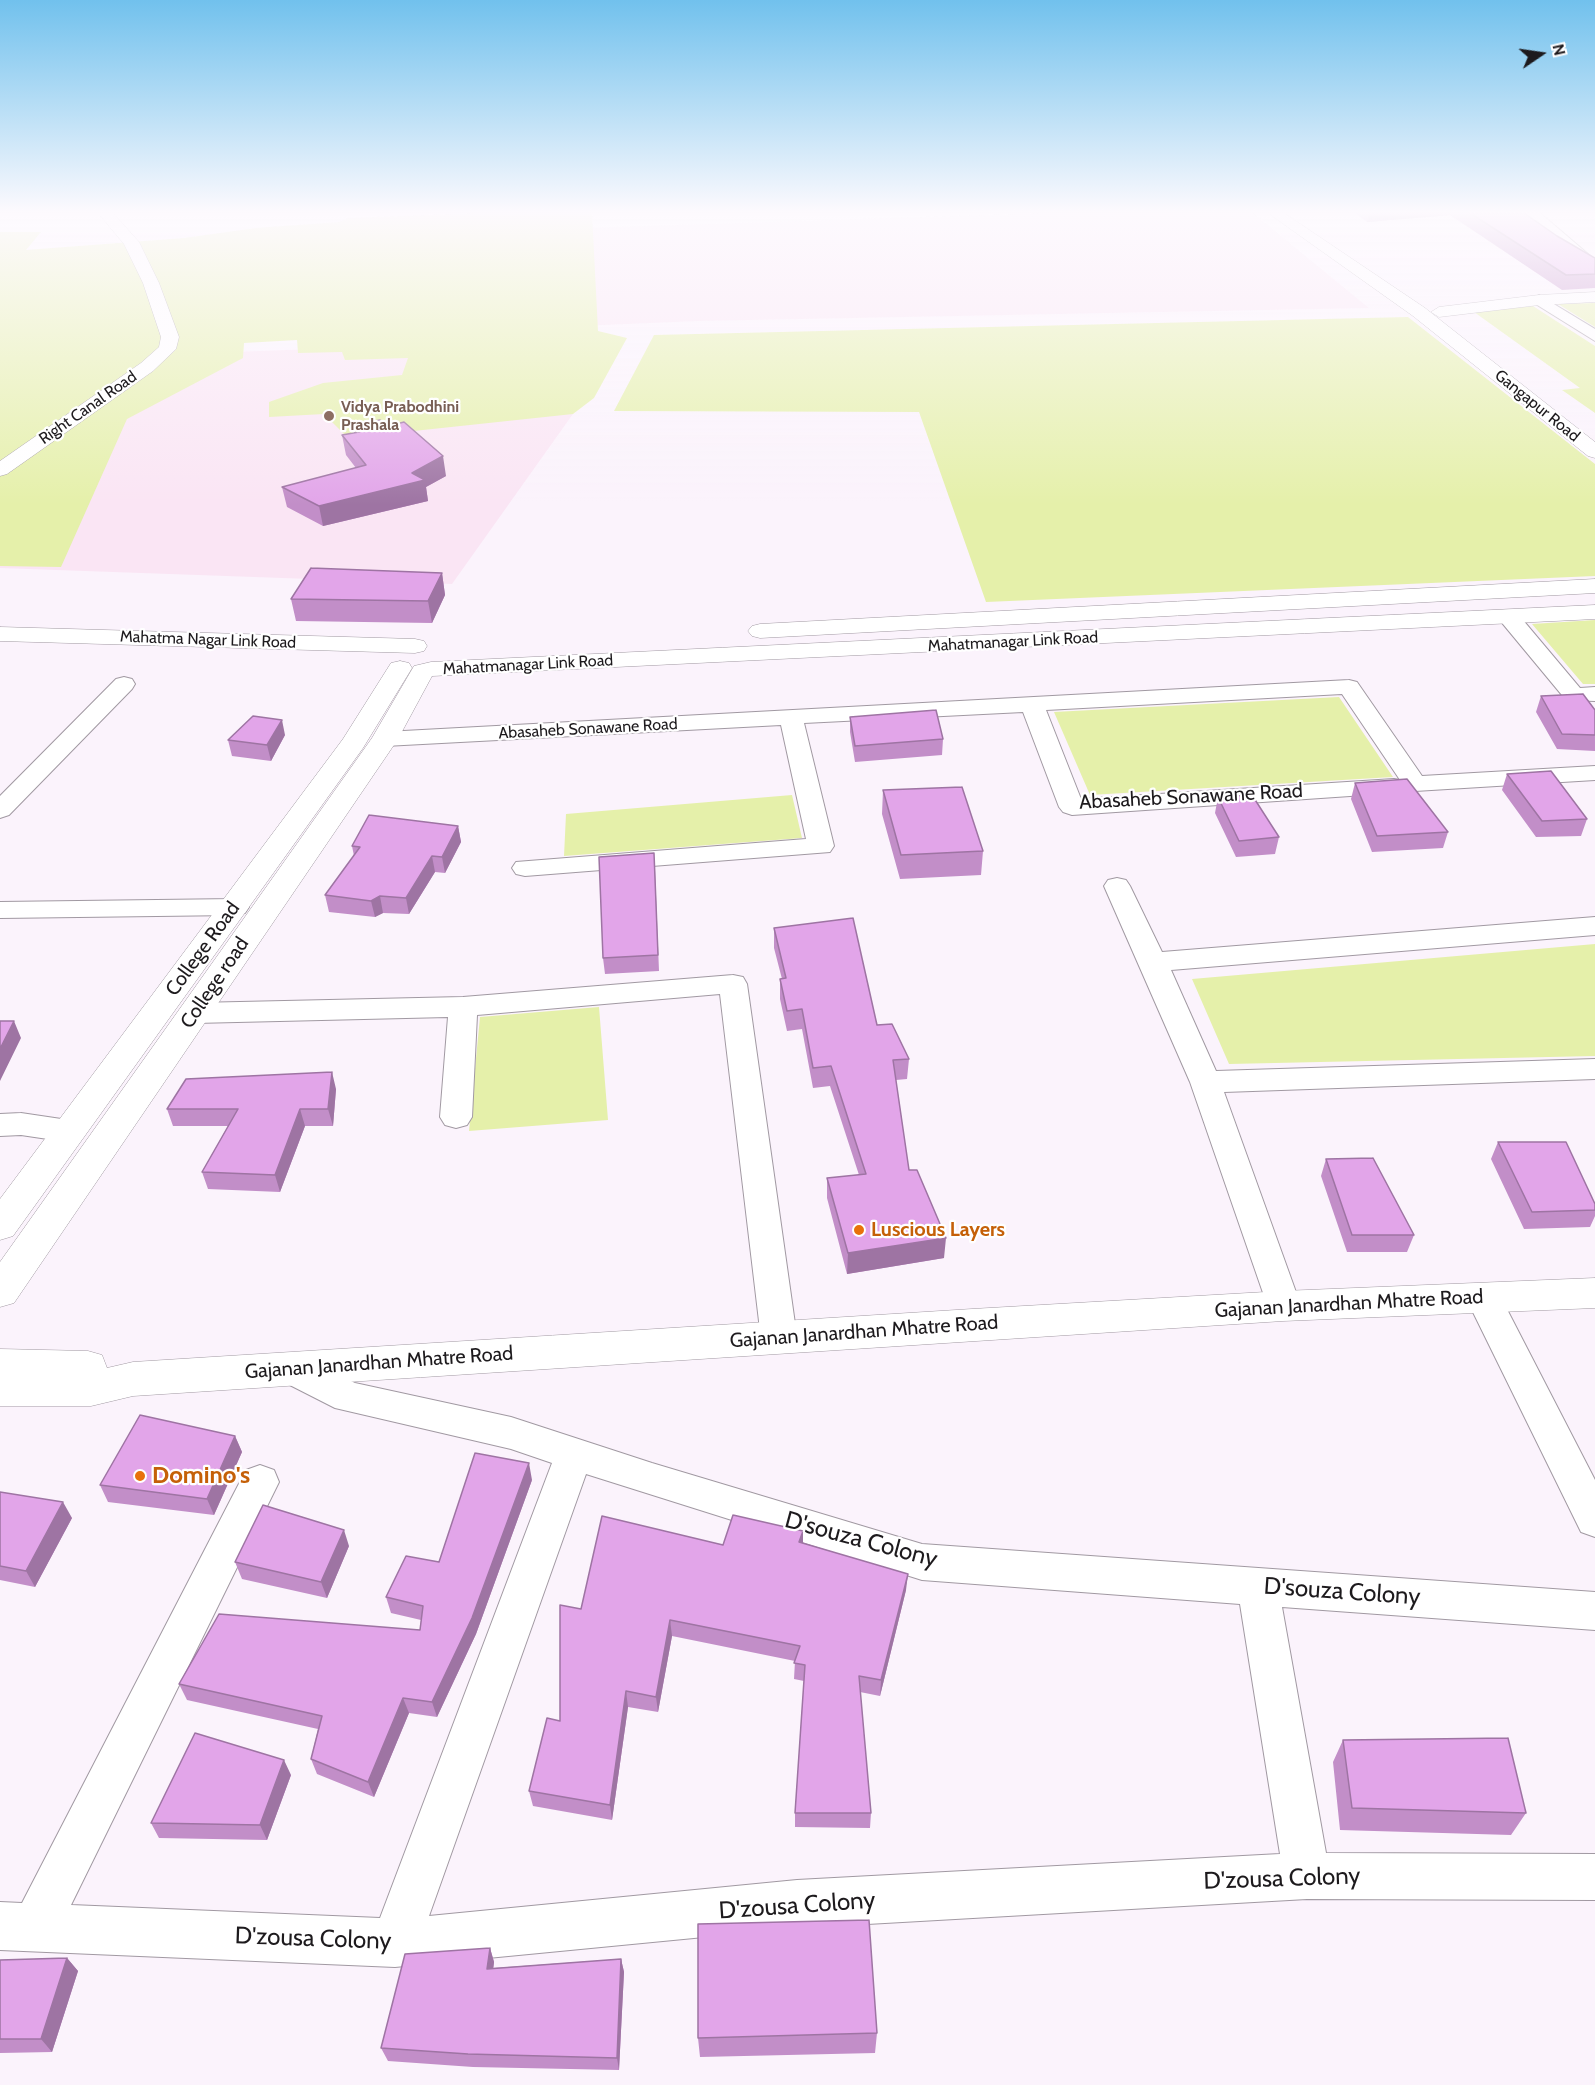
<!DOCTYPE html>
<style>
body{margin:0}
#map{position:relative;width:1595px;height:2085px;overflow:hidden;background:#fbf3fc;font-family:Cabin,sans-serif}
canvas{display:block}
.north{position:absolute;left:1511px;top:24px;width:60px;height:60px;-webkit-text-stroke:4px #fff;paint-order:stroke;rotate:77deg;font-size:16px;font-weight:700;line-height:24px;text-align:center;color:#1d1a1d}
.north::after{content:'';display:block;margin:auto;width:21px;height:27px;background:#1d1a1d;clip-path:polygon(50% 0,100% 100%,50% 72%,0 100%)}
</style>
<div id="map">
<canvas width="1595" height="2085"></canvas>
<div class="north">N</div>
</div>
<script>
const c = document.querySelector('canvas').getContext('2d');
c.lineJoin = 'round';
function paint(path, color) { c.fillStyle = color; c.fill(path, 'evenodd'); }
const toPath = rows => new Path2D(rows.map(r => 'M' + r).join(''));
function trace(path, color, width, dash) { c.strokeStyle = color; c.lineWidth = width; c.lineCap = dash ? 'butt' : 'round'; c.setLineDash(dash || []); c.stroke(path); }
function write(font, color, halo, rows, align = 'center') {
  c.font = font + ' Cabin,sans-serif'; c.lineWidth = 4.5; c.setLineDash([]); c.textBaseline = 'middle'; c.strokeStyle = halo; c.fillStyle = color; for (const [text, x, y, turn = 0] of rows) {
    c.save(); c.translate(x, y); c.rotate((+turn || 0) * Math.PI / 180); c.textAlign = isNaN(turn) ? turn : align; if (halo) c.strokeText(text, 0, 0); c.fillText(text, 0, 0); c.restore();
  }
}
const education = toPath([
 [1046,213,1253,213,1369,308,698,321,580,326,556,229],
 [627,338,452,584,0,568,0,478,173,354]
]);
const green = toPath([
 [477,213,592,213,598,331,627,338,594,398,573,414,348,438,324,414,269,417,269,402,323,383,402,375,408,358,345,360,342,352,298,353,297,340,244,343,243,358,127,419,61,567,0,566,0,232,41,232,26,250,184,238,256,228,339,222,349,218],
 [1595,303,1595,327,1558,304],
 [1533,306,1595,346,1595,413,1562,390,1580,388,1474,312],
 [1408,317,1595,464,1595,576,986,602,919,412,614,411,654,335],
 [1595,620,1595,684,1583,684,1532,624],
 [1339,697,1393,777,1090,795,1054,712],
 [792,795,802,838,564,856,566,814],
 [1595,944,1595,1056,1229,1064,1192,979],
 [599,1007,608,1120,469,1131,480,1017]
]);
const minor = toPath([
 [1526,213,1540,213,1595,260,1595,271,1590,270,1526,213],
 [1539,295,1595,329,1595,341,1534,303,1531,300,1539,295],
 [1509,612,1517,613,1580,688,1595,687,1595,701,1566,700,1498,618,1501,613,1509,612],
 [124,677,132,679,135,684,132,689,9,815,0,818,0,796,116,679,124,677],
 [1349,680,1357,682,1422,776,1595,766,1595,780,1415,791,1405,788,1403,791,1394,793,1072,815,1063,812,1059,807,1023,712,804,723,834,846,830,852,525,876,516,874,512,868,516,862,806,839,781,725,385,746,377,744,373,739,377,734,385,732,1349,680],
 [1342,694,1400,780,1394,779,1081,799,1046,710,1342,694],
 [1117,878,1126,880,1130,886,1162,952,1595,917,1595,935,1171,970,1216,1071,1595,1059,1595,1079,1224,1092,1301,1306,1295,1316,1283,1320,1271,1316,1190,1082,1104,886,1108,880,1117,878],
 [235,899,245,901,249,907,245,913,235,915,0,918,0,902,235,899],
 [733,975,743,977,747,984,797,1338,792,1348,779,1352,766,1348,761,1338,720,994,477,1015,472,1117,467,1125,456,1128,445,1125,440,1117,448,1017,195,1023,185,1020,180,1013,185,1006,195,1003,463,997,733,975],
 [21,1113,68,1120,79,1123,84,1131,79,1139,68,1142,21,1135,0,1136,0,1114,21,1113],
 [1484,1284,1496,1288,1595,1480,1595,1537,1581,1532,1466,1298,1472,1288,1484,1284],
 [293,1354,355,1383,511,1417,652,1463,922,1544,1595,1592,1595,1630,1282,1607,1326,1853,1595,1854,1595,1900,1307,1899,797,1928,395,1967,0,1950,0,1902,22,1903,246,1470,260,1465,274,1470,279,1482,71,1905,380,1918,552,1463,511,1449,335,1408,280,1380,275,1369,280,1358,293,1354],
 [586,1474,922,1580,1240,1604,1280,1854,797,1880,429,1916,586,1474]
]);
const tertiary = toPath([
 [98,213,113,213,139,242,159,283,179,337,176,349,153,371,7,474,0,476,0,461,141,363,159,347,161,337,143,283,124,244,98,213],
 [1595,292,1595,302,1539,305,1439,317,1431,312,1439,307,1539,295,1595,292],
 [1595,1278,1595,1308,1283,1321,133,1396,91,1406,0,1406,0,1349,88,1351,102,1355,107,1368,133,1362,972,1309,1283,1291,1595,1278]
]);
const secondary = toPath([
 [1595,579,1595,593,760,638,752,636,748,631,752,626,760,624,1595,579],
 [1595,605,1595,619,432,676,398,739,14,1303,0,1307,0,1262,372,738,414,666,431,662,1595,605],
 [0,627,415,639,424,641,427,646,424,651,415,653,0,641,0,627],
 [400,661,409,663,412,668,363,748,13,1236,0,1240,0,1199,343,739,391,663,400,661]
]);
const primary = toPath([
 [1268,213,1284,213,1425,308,1595,442,1595,458,1588,456,1413,316,1268,213]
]);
const wall = toPath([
 [1355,213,1524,213,1557,236,1595,258,1595,288,1562,290,1450,215,1367,222],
 [354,425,446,476,426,487,428,501,323,526,287,507,282,487,356,468,346,455,342,435,356,433],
 [442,573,445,595,432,623,296,621,291,599],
 [1541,696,1595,710,1595,751,1557,749,1536,712],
 [850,717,943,739,942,755,855,762,850,732],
 [285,735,271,761,232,756,228,740],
 [1507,774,1587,819,1581,836,1536,837,1502,790],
 [1355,783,1448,832,1443,848,1372,852,1351,799],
 [883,790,983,851,981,875,900,879,882,814],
 [1218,797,1279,837,1275,854,1236,857,1215,813],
 [458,826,461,842,445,873,435,872,409,914,383,913,375,917,329,912,325,895,354,856,352,846],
 [655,869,659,971,605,974,603,958],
 [774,928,877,1025,909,1059,907,1079,896,1080,909,1170,944,1258,847,1274,827,1198,827,1178,859,1175,830,1086,813,1088,802,1029,787,1031,780,999,780,979,782,979,774,948],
 [336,1089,333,1126,305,1126,280,1192,208,1189,202,1172,228,1126,173,1126,167,1109],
 [1498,1142,1595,1204,1595,1216,1590,1227,1524,1229,1491,1159],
 [1326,1159,1414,1235,1407,1252,1347,1252,1321,1176],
 [235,1436,242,1452,214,1515,108,1502,100,1485],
 [532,1480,476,1634,437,1717,409,1713,374,1797,317,1774,311,1759,318,1729,187,1700,179,1684,420,1630,421,1620,391,1613,386,1597,439,1562],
 [0,1492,72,1518,35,1587,0,1580],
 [803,1543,906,1590,880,1696,860,1692,871,1813,870,1828,795,1827,795,1813,804,1681,794,1679,795,1661,672,1636,658,1712,628,1707,612,1820,533,1806,529,1791,560,1721,581,1609,723,1545],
 [349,1546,327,1598,242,1579,235,1562],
 [1343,1740,1526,1813,1511,1835,1340,1830,1333,1762],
 [291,1775,267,1840,159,1838,151,1823],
 [490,1948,494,1962,493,1968,621,1959,624,1972,619,2070,473,2067,388,2061,381,2048],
 [67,1958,78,1971,52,2052,0,2053,0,1960],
 [877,2033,875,2053,700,2057,698,2038]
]);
const shadedWall = toPath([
 [1369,213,1451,213,1450,215,1367,222],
 [443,456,446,476,426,487,428,501,323,526,319,506,412,473],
 [442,573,445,595,432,623,428,601],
 [282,720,285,735,271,761,267,745],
 [458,826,461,842,445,873,442,857],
 [432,856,435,872,409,914,406,898],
 [380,896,383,913,375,917,371,901],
 [14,1021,21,1038,0,1081,0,1049],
 [332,1072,336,1089,333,1126,328,1109],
 [300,1109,305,1126,280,1192,275,1175],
 [946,1238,944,1258,847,1274,848,1253],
 [235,1436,242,1452,214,1515,207,1499],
 [529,1463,532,1480,476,1634,437,1717,432,1702],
 [63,1502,72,1518,35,1587,26,1571],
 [344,1530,349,1546,327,1598,321,1582],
 [803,1531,803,1547,799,1542],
 [908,1574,906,1590,880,1696,881,1680],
 [670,1620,672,1636,658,1712,656,1697],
 [626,1691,628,1707,612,1820,610,1805],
 [403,1698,409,1713,374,1797,368,1782],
 [284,1760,291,1775,267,1840,260,1825],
 [490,1948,494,1962,492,1982,487,1969],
 [67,1958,78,1971,52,2052,41,2039],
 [621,1959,624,1972,619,2070,617,2058]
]);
const building = toPath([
 [1470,213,1524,213,1557,236,1595,258,1595,274,1566,275,1470,213],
 [380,420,389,426,404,422,443,456,412,473,425,480,319,506,282,487,366,465,342,435,359,432,354,425,380,420],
 [311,568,442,573,428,601,291,599,311,568],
 [1583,694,1595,710,1595,735,1562,734,1541,696,1583,694],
 [936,710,943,739,855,746,850,717,936,710],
 [253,716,282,720,267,745,228,740,253,716],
 [1551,771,1587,819,1542,821,1507,774,1551,771],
 [1407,779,1448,832,1377,836,1355,783,1407,779],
 [962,787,983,851,901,855,883,790,962,787],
 [1252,795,1279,837,1239,841,1218,797,1252,795],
 [369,815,458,826,442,857,432,856,406,898,380,896,371,901,325,895,360,847,352,846,369,815],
 [654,853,658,955,603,958,599,857,654,853],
 [853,918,877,1025,892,1024,909,1059,893,1060,909,1170,917,1170,946,1238,848,1253,827,1178,866,1174,831,1066,813,1068,802,1009,787,1011,780,979,786,978,774,928,853,918],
 [0,1021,14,1021,0,1049,0,1021],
 [332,1072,328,1109,300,1109,275,1175,202,1172,238,1109,167,1109,186,1079,332,1072],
 [1498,1142,1566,1142,1595,1204,1595,1210,1532,1212,1498,1142],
 [1373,1158,1414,1235,1352,1235,1326,1159,1373,1158],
 [140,1415,235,1436,207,1499,100,1485,140,1415],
 [475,1453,529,1463,472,1618,432,1702,403,1698,368,1782,311,1759,322,1716,179,1684,219,1614,420,1630,423,1606,386,1597,406,1556,439,1562,475,1453],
 [0,1492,63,1502,26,1571,0,1566,0,1492],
 [263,1505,344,1530,321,1582,235,1562,263,1505],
 [733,1515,803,1531,799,1542,908,1574,881,1680,859,1676,871,1813,795,1813,805,1665,794,1663,800,1646,670,1620,656,1697,626,1691,610,1805,529,1791,547,1718,560,1721,560,1605,581,1609,602,1516,723,1545,733,1515],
 [195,1733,284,1760,260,1825,151,1823,195,1733],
 [1508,1738,1526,1813,1352,1808,1343,1740,1508,1738],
 [869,1920,877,2033,698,2038,698,1924,869,1920],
 [490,1948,487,1969,621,1959,617,2058,468,2054,381,2048,405,1954,490,1948],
 [67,1958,41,2039,0,2039,0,1960,67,1958]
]);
const markers = [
 [329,416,6,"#8d6e63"],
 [859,1230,6,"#e8710a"],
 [140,1476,6,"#e8710a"]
];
const farStreetnames = [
 ["Gangapur Road",1537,406,39],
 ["Right Canal Road",88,408,-35],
 ["Mahatma Nagar Link Road",208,640,2],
 ["Mahatmanagar Link Road",1013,642,-3],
 ["Mahatmanagar Link Road",528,665,-3],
 ["Abasaheb Sonawane Road",588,729,-3]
];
const farEducationnames = [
 ["Vidya Prabodhini",341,407],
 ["Prashala",341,425]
];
const streetNames = [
 ["Abasaheb Sonawane Road",1191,797,-3],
 ["College Road",203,949,-54],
 ["College road",215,983,-56],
 ["Gajanan Janardhan Mhatre Road",1349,1304,-3],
 ["Gajanan Janardhan Mhatre Road",864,1332,-4],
 ["Gajanan Janardhan Mhatre Road",379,1363,-4]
];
const foodNames = [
 ["Luscious Layers",871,1230]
];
const nearFoodnames = [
 ["Domino's",152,1476]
];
const nearStreetnames = [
 ["D'souza Colony",861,1540,15],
 ["D'souza Colony",1342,1592,4],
 ["D'zousa Colony",1282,1879,-2],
 ["D'zousa Colony",797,1906,-4],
 ["D'zousa Colony",313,1939,2]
];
paint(education, '#fae5f4');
paint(green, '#e5f0aa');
trace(minor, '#a199a2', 2);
trace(tertiary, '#a199a2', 1);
trace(secondary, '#a199a2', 1);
trace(primary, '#a199a2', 1);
paint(minor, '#fff');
paint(tertiary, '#fff');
paint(secondary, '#fff');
paint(primary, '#fff');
paint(wall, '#c28ec8');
paint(shadedWall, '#9e74a3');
paint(building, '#e2a5e9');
trace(building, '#9e74a3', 1.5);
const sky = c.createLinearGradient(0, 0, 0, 505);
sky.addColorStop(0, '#71c1ed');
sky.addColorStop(0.42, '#fdfafe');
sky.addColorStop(1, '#fdfafe00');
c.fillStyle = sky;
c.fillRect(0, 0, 1595, 505);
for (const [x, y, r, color] of markers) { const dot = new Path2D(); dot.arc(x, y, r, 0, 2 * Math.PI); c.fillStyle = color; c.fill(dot); trace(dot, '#fff', 2); }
write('16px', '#1d1a1d', '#fff', farStreetnames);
write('bold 16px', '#785e54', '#fff', farEducationnames, 'left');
write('20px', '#1d1a1d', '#fff', streetNames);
write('bold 20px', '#c56008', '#fff', foodNames, 'left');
write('bold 24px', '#c56008', '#fff', nearFoodnames, 'left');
write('24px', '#1d1a1d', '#fff', nearStreetnames);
</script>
